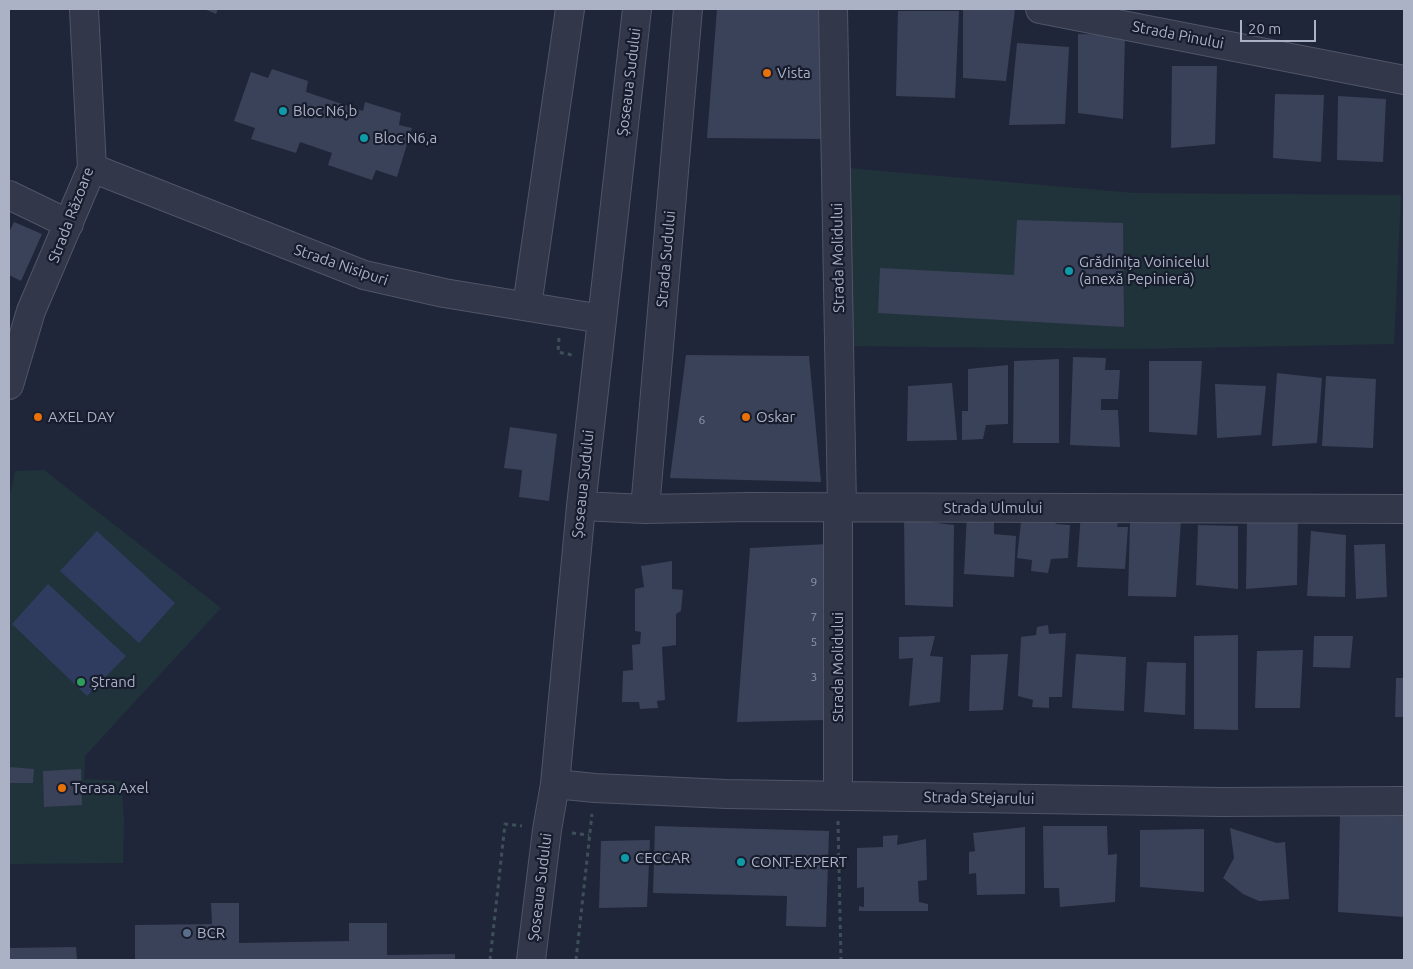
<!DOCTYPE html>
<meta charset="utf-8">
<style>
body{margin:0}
#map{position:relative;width:1413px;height:969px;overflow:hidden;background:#1f2639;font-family:Ubuntu,sans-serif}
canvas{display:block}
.frame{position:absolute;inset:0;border:10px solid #acb2c6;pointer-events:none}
.scale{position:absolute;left:1240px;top:20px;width:76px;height:22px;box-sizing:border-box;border:2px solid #acb2c6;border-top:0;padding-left:6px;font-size:15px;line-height:18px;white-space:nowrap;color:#acb2c6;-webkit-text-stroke:4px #181d2d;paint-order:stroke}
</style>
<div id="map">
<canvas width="1413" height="969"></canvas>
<div class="frame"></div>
<div class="scale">20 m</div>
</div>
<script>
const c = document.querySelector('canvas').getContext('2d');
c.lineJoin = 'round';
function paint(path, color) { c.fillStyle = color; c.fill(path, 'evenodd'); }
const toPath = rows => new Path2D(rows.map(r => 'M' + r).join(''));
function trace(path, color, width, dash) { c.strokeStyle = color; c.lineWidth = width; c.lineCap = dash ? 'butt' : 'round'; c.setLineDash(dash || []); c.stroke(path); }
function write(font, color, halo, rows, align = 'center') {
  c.font = font + ' Ubuntu,sans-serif'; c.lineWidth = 4.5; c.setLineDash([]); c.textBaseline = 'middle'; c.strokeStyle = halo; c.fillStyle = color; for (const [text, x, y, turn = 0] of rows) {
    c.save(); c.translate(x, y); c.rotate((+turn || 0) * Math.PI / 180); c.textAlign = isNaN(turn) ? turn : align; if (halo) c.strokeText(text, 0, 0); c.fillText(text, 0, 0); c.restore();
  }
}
const green = toPath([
 [837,167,1134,193,1401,195,1394,344,1135,349,840,346],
 [44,470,221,608,85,756,84,779,121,781,124,819,123,863,9,864,9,500,15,471]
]);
const water = toPath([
 [97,531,175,603,139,643,60,571],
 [48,584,126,656,87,696,12,624]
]);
const building = toPath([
 [204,9,218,9,216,14],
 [717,9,822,9,821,139,707,138],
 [963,9,1015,9,1006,81,963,78],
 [898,11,959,11,955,98,896,96],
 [1078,34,1125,35,1123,119,1078,113],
 [1017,43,1069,47,1065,124,1009,125],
 [1172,66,1217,66,1215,144,1171,148],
 [272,69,308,81,306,92,363,111,365,102,401,113,399,125,412,128,397,177,376,170,372,180,328,165,332,153,300,142,296,153,251,139,255,128,234,121,251,72,268,78],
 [1275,94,1324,95,1321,162,1273,158],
 [1338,96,1386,99,1383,162,1337,160],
 [1017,220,1123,223,1124,327,878,313,880,268,1014,275],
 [14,222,42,234,21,281,9,275,9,232],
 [686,355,809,356,821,482,670,478],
 [1073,357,1106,358,1105,370,1120,370,1118,399,1101,399,1101,410,1118,410,1120,447,1070,445],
 [1059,359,1059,443,1013,443,1014,361],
 [1149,361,1202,361,1197,435,1149,432],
 [1008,365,1008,424,986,425,983,439,962,440,962,411,968,411,968,369],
 [1277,373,1322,378,1317,443,1272,446],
 [1326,376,1376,379,1373,448,1322,446],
 [952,383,957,440,907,441,908,386],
 [1215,384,1266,386,1261,435,1217,438],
 [510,427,557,434,549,501,519,497,522,470,504,468],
 [1120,512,1117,527,1128,527,1125,569,1077,567,1081,513],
 [967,514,994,516,994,534,1016,536,1014,577,964,574],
 [1042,514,1051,515,1056,524,1070,525,1068,558,1051,559,1048,573,1031,571,1032,560,1017,558,1021,522,1034,523],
 [1298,515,1297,585,1246,589,1247,520],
 [904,519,954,525,953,607,905,605],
 [1181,520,1176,597,1128,596,1130,523],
 [1198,525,1238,526,1238,589,1196,585],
 [1311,531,1346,535,1345,597,1307,596],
 [828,544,826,720,737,722,750,548],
 [1385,544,1387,597,1356,599,1354,545],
 [672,561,672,589,683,590,681,611,676,614,676,645,662,647,665,700,657,701,658,708,640,709,639,702,622,702,623,671,633,670,632,645,640,644,641,632,635,631,635,589,644,587,641,566],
 [1048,625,1049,634,1066,633,1062,697,1049,697,1049,708,1032,707,1033,700,1018,696,1021,637,1036,635,1037,627],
 [1238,635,1238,730,1194,729,1194,636],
 [935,636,930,656,943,657,940,702,909,706,913,658,899,659,899,637],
 [1314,636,1353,636,1350,668,1313,667],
 [1303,650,1300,708,1255,708,1257,651],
 [1008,654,1003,710,969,711,971,655],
 [1076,654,1126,657,1124,711,1072,708],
 [1147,662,1186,663,1185,715,1144,712],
 [1396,678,1404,678,1404,717,1395,717],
 [9,767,34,769,33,783,9,783],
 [81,769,82,805,44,807,43,771],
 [1340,812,1404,812,1404,917,1338,912],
 [655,826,829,831,826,927,786,926,787,896,653,893],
 [1043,826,1107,826,1108,855,1117,854,1115,902,1060,907,1059,888,1044,888],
 [1025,827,1025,894,977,895,976,873,969,874,969,852,975,851,973,833],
 [1230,828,1277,843,1285,842,1289,899,1259,901,1243,894,1223,878,1234,858],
 [1204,829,1204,892,1140,887,1140,830],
 [898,835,897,845,926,839,927,880,918,881,919,902,928,904,928,911,859,911,859,906,864,907,864,887,857,888,857,848,883,847,883,836],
 [650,840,647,907,599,908,601,841],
 [211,903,239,903,239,943,349,941,349,923,387,923,387,955,455,954,455,960,135,960,135,925,212,924],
 [76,947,77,960,9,960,9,948]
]);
const path = toPath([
 [559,338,558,352,572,355],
 [838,821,841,960],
 [572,833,589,835],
 [490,960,505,824,522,826],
 [576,960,592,814]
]);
const minor = toPath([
 [833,9,842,508],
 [1040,9,1404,80],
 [92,168,364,275,444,293,602,319],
 [9,195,69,224],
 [527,306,570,9],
 [9,385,31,311,92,168,84,9],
 [581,506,645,509,749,507,1404,509],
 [838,508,838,795],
 [645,509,688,9],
 [555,784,595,788,726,794,1221,802,1404,801],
 [531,960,547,830,555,784,581,506,637,9]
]);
const markers = [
 [767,73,5,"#e8710a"],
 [283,111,5,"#0f9aa8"],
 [364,138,5,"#0f9aa8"],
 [1069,271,5,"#0f9aa8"],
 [38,417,5,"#e8710a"],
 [746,417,5,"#e8710a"],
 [81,682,5,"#2e9e5b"],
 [62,788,5,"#e8710a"],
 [625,858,5,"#0f9aa8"],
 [741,862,5,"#0f9aa8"],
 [187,933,5,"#5c6f8a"]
];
const numberNames = [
 ["6",702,420],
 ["9",814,582],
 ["7",814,617],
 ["5",814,642],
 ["3",814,677]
];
const streetNames = [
 ["Strada Pinului",1178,35,11],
 ["Șoseaua Sudului",629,82,-83],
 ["Strada Răzoare",71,215,-69],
 ["Strada Molidului",838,258,-91],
 ["Strada Sudului",666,259,-85],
 ["Strada Nisipuri",341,265,19],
 ["Șoseaua Sudului",583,484,-84],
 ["Strada Ulmului",993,508],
 ["Strada Molidului",838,667,-90],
 ["Strada Stejarului",979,798,1],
 ["Șoseaua Sudului",540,887,-83]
];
const poiNames = [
 ["Vista",777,73],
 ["Bloc N6,b",293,111],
 ["Bloc N6,a",374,138],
 ["Grădinița Voinicelul",1079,262],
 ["(anexă Pepinieră)",1079,279],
 ["AXEL DAY",48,417],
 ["Oskar",756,417],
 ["Ștrand",91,682],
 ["Terasa Axel",72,788],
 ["CECCAR",635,858],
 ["CONT-EXPERT",751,862],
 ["BCR",197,933]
];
paint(green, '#20333a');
paint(water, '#2f3b5f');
paint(building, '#3a4259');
trace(minor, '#505567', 30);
trace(path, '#3e5057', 3, [4, 4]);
trace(minor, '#323849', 28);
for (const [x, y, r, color] of markers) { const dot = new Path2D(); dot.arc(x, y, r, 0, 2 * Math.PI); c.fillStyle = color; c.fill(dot); trace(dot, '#181d2d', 2); }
write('12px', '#9096ab', null, numberNames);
write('15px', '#acb2c6', '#181d2d', streetNames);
write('15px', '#acb2c6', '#181d2d', poiNames, 'left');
</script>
